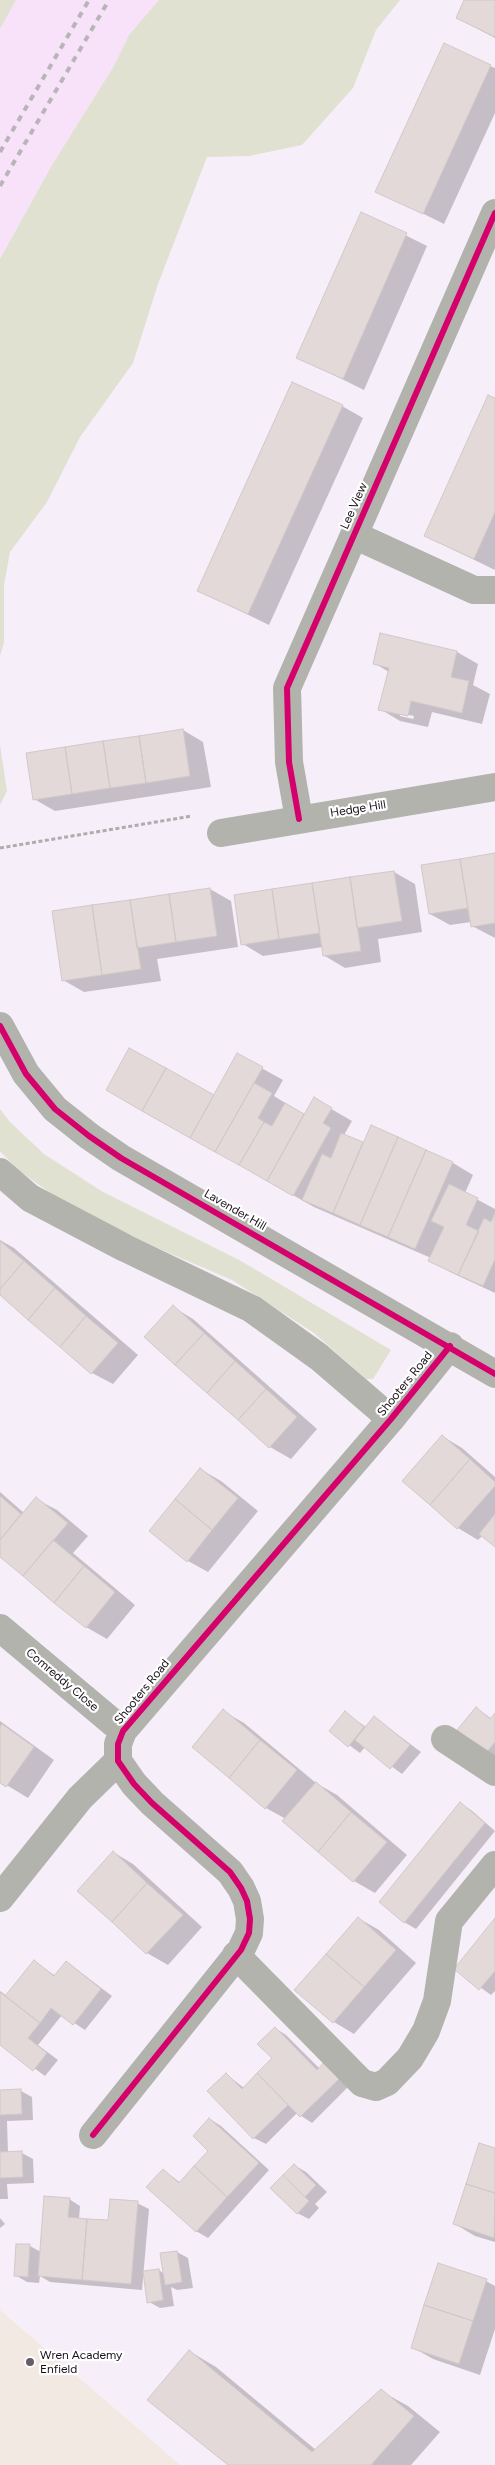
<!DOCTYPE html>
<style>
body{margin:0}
canvas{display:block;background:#f6eef8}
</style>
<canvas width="495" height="2465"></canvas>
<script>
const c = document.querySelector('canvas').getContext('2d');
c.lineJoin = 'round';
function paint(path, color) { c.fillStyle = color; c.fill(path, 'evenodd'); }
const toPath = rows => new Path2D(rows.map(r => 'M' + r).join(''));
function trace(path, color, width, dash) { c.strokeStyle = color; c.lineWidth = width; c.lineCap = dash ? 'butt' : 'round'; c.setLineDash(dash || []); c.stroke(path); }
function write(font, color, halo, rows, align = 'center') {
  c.font = font + ' Figtree,sans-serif'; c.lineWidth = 4.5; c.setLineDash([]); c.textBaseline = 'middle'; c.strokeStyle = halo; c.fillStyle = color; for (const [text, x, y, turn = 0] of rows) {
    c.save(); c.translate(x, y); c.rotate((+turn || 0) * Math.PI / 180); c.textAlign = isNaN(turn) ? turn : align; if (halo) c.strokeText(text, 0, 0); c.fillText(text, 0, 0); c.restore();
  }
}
const built = toPath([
 [16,0,159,0,129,35,114,66,52,165,0,259,0,29]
]);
const education = toPath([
 [0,2310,120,2413,180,2465,0,2465]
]);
const green = toPath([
 [0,0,16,0,0,29],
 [159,0,400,0,376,30,353,88,302,145,249,156,207,157,158,284,133,363,80,437,47,502,10,552,4,585,4,643,0,656,0,259,52,165,114,66,129,35],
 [0,745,7,791,0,805],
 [0,1109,10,1122,44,1154,103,1192,241,1261,391,1350,373,1379,366,1379,314,1333,232,1280,153,1246,66,1204,18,1170,0,1151]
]);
const shadow = toPath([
 [466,0,495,0,495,38,457,18],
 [490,66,495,68,495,113,444,224,377,191],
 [361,213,427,246,364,390,297,357],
 [495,399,495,570,425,536],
 [342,406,363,418,269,625,199,591],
 [381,634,457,652,478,664,473,685,490,694,482,724,432,712,428,727,400,721,380,709,389,672,374,663],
 [400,713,414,716,413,719,400,716],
 [183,730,203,742,211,787,55,811,34,799],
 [495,854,495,938,472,926,471,922,450,925,430,914],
 [394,872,415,884,422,932,378,939,381,962,345,968,325,956,323,947,263,956,243,944],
 [210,889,231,901,238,947,157,959,161,981,84,992,63,980,53,912],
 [238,1055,283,1080,274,1096,305,1115,314,1099,352,1121,344,1135,364,1144,372,1127,453,1163,473,1175,465,1193,495,1209,495,1293,450,1272,430,1260,431,1258,314,1207,107,1090,214,1097],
 [0,1240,14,1248,138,1355,113,1384,92,1373,0,1293],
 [173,1307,193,1319,317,1429,291,1459,270,1447,146,1337],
 [442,1436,462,1448,495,1477,495,1545,483,1535,478,1540,458,1528],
 [200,1469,221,1481,258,1511,208,1572,188,1561],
 [0,1492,24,1513,36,1499,57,1510,88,1536,73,1553,135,1605,107,1639,86,1627,0,1555],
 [476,1708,492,1719,495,1715,495,1757,486,1752],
 [223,1711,244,1723,316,1783,337,1795,407,1855,375,1893,354,1881,284,1821,286,1819,266,1808],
 [345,1713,366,1727,374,1717,421,1752,402,1774,365,1747,360,1753,330,1731],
 [0,1721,54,1760,28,1798,0,1781],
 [460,1804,471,1810,495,1831,416,1929,404,1922],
 [113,1852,133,1864,202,1927,168,1965,147,1953,78,1891],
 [358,1918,379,1930,416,1963,354,2034,334,2022,296,1990],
 [495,1920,495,1991,491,1995,455,1969],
 [34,1962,56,1976,67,1962,112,1996,85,2030,62,2015,38,2045,58,2060,45,2076,0,2043,0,1991,7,1996],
 [275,2028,286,2035,320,2069,352,2083,312,2123,297,2113,266,2144,254,2138,209,2091,226,2074,244,2088,274,2058],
 [21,2091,32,2097,33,2120,7,2121,8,2153,22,2153,33,2159,34,2183,7,2184,8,2199,0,2199,0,2092],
 [210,2119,221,2126,269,2170,208,2238,196,2231,163,2170,181,2183,210,2151],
 [495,2149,495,2242,475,2236,455,2224],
 [294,2165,306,2172,327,2192,315,2204,319,2208,309,2219,297,2213,272,2188],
 [69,2199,80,2206,79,2219,109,2221,137,2203,149,2209,142,2290,50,2282,40,2276,39,2283,27,2282,15,2275,30,2246,41,2252],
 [0,2218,5,2224,0,2228],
 [177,2252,188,2258,193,2288,177,2290,171,2287,174,2306,160,2308,149,2302,159,2270,164,2274],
 [486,2281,495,2286,495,2329,480,2375,433,2359,412,2347],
 [189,2351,216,2367,316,2450,381,2391,408,2406,440,2432,411,2465,230,2465]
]);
const building = toPath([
 [464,0,495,0,495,37,456,18,464,0],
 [444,43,491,65,423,214,375,192,444,43],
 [361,212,407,233,343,379,296,358,361,212],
 [292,382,343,405,248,614,197,591,292,382],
 [488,395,495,398,495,512,474,559,424,536,488,395],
 [380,633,457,651,451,677,469,681,462,713,411,701,408,716,378,710,389,668,373,664,380,633],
 [183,729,190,776,146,783,139,736,183,729],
 [139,736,146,783,110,788,103,741,139,736],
 [103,741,110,788,72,794,65,747,103,741],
 [65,747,72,794,33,800,26,753,65,747],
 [495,853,495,923,471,927,460,859,495,853],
 [460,859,468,908,429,914,421,865,460,859],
 [394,871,402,921,357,928,350,877,394,871],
 [350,877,361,951,323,956,312,883,350,877],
 [312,883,320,933,279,939,272,889,312,883],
 [210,888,217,936,176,942,169,894,210,888],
 [272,889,279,939,241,945,234,895,272,889],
 [169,894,176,942,137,948,130,900,169,894],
 [130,900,141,969,102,975,92,905,130,900],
 [92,905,102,975,62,981,52,911,92,905],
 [129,1048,166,1068,142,1111,106,1090,129,1048],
 [237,1053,263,1067,215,1152,190,1138,237,1053],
 [166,1068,214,1095,190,1138,142,1111,166,1068],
 [254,1083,272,1093,258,1118,264,1122,239,1165,215,1152,254,1083],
 [314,1097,332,1108,323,1123,331,1128,293,1196,267,1181,314,1097],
 [285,1103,304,1114,267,1181,239,1165,264,1122,272,1126,285,1103],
 [371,1125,398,1137,360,1225,333,1213,371,1125],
 [341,1133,363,1142,333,1213,302,1200,322,1154,331,1158,341,1133],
 [398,1137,426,1150,388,1237,360,1225,398,1137],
 [426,1150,453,1162,415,1249,388,1237,426,1150],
 [449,1184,478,1198,466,1225,479,1231,458,1275,428,1261,444,1227,431,1221,449,1184],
 [495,1213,495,1259,483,1286,458,1275,484,1218,491,1222,495,1213],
 [0,1241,24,1261,0,1289,0,1241],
 [24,1261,55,1288,28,1320,0,1295,0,1289,24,1261],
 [55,1288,86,1316,60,1347,28,1320,55,1288],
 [173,1305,204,1333,175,1365,144,1337,173,1305],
 [86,1316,118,1343,91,1374,60,1347,86,1316],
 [204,1333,235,1361,207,1393,175,1365,204,1333],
 [235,1361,266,1389,238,1420,207,1393,235,1361],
 [266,1389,297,1417,269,1448,238,1420,266,1389],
 [442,1435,470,1459,430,1505,402,1481,442,1435],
 [470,1459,495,1482,495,1486,457,1529,430,1505,470,1459],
 [200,1468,238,1498,212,1530,175,1499,200,1468],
 [0,1496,21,1514,0,1540,0,1496],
 [36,1497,68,1523,23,1576,0,1557,0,1540,36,1497],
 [175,1499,212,1530,187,1562,149,1531,175,1499],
 [495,1514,495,1547,479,1534,495,1514],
 [53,1540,84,1566,54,1603,23,1576,53,1540],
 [84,1566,115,1592,86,1628,54,1603,84,1566],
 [476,1707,490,1719,495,1713,495,1742,486,1753,457,1730,476,1707],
 [223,1709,260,1740,229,1778,192,1747,223,1709],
 [345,1711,364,1727,348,1747,329,1731,345,1711],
 [374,1716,410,1745,390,1769,355,1740,374,1716],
 [2,1724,34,1747,6,1787,0,1783,0,1727,2,1724],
 [260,1740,297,1770,265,1809,229,1778,260,1740],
 [316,1782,351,1812,318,1852,282,1821,316,1782],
 [460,1802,485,1823,404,1923,379,1902,460,1802],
 [351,1812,387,1842,353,1882,318,1852,351,1812],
 [113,1851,147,1883,112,1922,77,1891,113,1851],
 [147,1883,183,1915,146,1954,112,1922,147,1883],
 [358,1917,396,1950,364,1987,326,1954,358,1917],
 [495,1918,495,1971,479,1990,454,1969,495,1918],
 [326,1954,364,1987,333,2023,294,1990,326,1954],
 [34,1960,54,1976,66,1961,101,1989,73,2025,51,2008,40,2023,5,1996,34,1960],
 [0,1992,40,2023,28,2038,47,2053,33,2071,0,2045,0,1992],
 [275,2027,317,2070,326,2060,342,2076,300,2117,257,2073,272,2058,257,2044,275,2027],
 [226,2073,242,2089,257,2073,288,2105,253,2139,207,2091,226,2073],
 [21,2089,22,2114,0,2115,0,2090,21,2089],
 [209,2118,259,2163,227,2197,194,2166,208,2151,193,2136,209,2118],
 [479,2143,495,2148,495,2193,466,2184,479,2143],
 [22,2151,23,2177,0,2178,0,2152,22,2151],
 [294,2164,316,2185,305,2197,283,2175,294,2164],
 [194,2166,227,2197,196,2232,146,2187,163,2169,179,2183,194,2166],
 [283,2175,309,2201,297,2214,270,2188,283,2175],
 [466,2184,495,2193,494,2238,453,2224,466,2184],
 [44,2196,70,2198,68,2217,87,2219,82,2280,38,2276,44,2196],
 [110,2199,138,2201,131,2284,82,2280,87,2219,108,2220,110,2199],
 [16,2244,30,2244,28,2277,14,2276,16,2244],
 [177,2251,182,2282,165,2285,160,2253,177,2251],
 [438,2263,487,2279,473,2321,424,2305,438,2263],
 [159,2269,163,2300,147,2303,143,2271,159,2269],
 [424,2305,473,2321,459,2364,411,2348,424,2305],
 [189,2350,312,2452,381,2389,414,2416,371,2465,228,2465,147,2400,189,2350]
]);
const path = toPath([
 [0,848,192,816]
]);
const minor = toPath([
 [354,535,474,590,495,590],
 [299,819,289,762,287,688,495,213],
 [221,833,495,787],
 [0,1026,26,1074,55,1109,89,1136,121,1158,495,1374],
 [0,1172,30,1198,125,1248,252,1309,319,1357,391,1419],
 [0,1628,123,1731],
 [445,1739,495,1772],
 [0,1898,80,1798,118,1761],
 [236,1955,362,2083,376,2087,387,2082,410,2058,426,2031,437,2001,449,1921,495,1865],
 [93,2135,241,1950,249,1933,250,1919,247,1901,241,1888,230,1872,152,1803,134,1784,118,1761,118,1744,123,1731,391,1419,450,1346]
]);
const rail = toPath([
 [0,152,89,0],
 [0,186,109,0]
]);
const cycleway = toPath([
 [299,819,289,762,287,688,495,213],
 [0,1026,26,1074,55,1109,89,1136,121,1158,495,1374],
 [93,2135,241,1950,249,1933,250,1919,247,1901,241,1888,230,1872,152,1803,134,1784,118,1761,118,1744,123,1731,391,1419,450,1346]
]);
const markers = [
 [30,2362,5,"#665d67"]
];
const streetNames = [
 ["Lee View",354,506,-66],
 ["Hedge Hill",358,809,-9],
 ["Lavender Hill",235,1210,30],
 ["Shooters Road",405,1384,-51],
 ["Comreddy Close",62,1680,40],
 ["Shooters Road",142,1692,-51]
];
const poiNames = [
 ["Wren Academy",40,2355],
 ["Enfield",40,2369]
];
paint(built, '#f7e2fa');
paint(education, '#f2eae2');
paint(green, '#e0e1d1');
paint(shadow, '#0003');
paint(building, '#e3d9d9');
trace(building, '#d1c8c8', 1);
trace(path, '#aeadac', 3, [4, 2.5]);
trace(minor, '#b2b3ac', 28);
trace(rail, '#b9b4b7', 4, [6, 6]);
trace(cycleway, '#d6006c', 6);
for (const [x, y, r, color] of markers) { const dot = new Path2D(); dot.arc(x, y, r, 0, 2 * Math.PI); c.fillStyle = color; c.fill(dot); trace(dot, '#fff', 2); }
write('12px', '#180f19', '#fff', streetNames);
write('12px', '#180f19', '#fff', poiNames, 'left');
</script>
